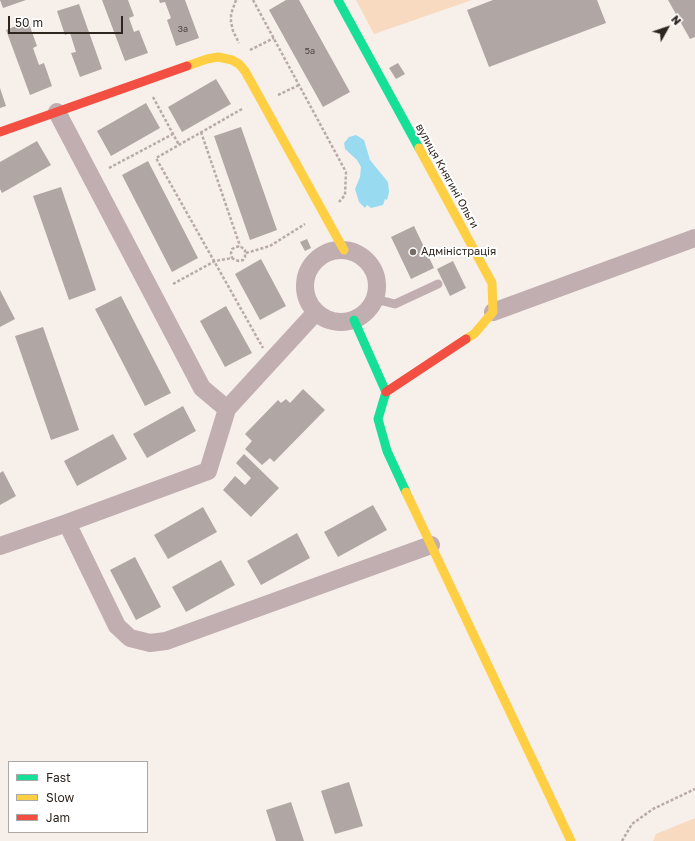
<!DOCTYPE html>
<meta charset="utf-8">
<style>
body{margin:0}
#map{position:relative;width:695px;height:841px;overflow:hidden;background:#f7efe9;font-family:"Golos Text",sans-serif}
canvas{display:block}
.legend{position:absolute;left:8px;top:761px;width:140px;height:72px;box-sizing:border-box;background:#fff;border:1px solid #aba8a5;margin:0;padding:5px 7px;list-style:none;font-size:12px;color:#2e251e}
.legend li{display:flex;align-items:center;gap:8px;height:20px}
.legend b{width:20px;border:1px solid #aba8a5}
.north{position:absolute;left:647px;top:8px;width:40px;height:40px;-webkit-text-stroke:3px #fff;paint-order:stroke;rotate:50deg;font-size:11px;font-weight:700;line-height:16px;text-align:center;color:#2e251e}
.north::after{content:'';display:block;margin:auto;width:14px;height:18px;background:#2e251e;clip-path:polygon(50% 0,100% 100%,50% 72%,0 100%)}
.scale{position:absolute;left:8px;top:16px;width:115px;height:18px;box-sizing:border-box;border:2px solid #2e251e;border-top:0;padding-left:5px;font-size:12px;line-height:14px;white-space:nowrap;color:#2e251e;-webkit-text-stroke:3px #fff;paint-order:stroke}
</style>
<div id="map">
<canvas width="695" height="841"></canvas>
<ul class="legend">
<li><b style="height:5px;background:#16e098"></b>Fast</li>
<li><b style="height:5px;background:#ffcf43"></b>Slow</li>
<li><b style="height:5px;background:#f24e42"></b>Jam</li>
</ul>
<div class="north">N</div>
<div class="scale">50 m</div>
</div>
<script>
const c = document.querySelector('canvas').getContext('2d');
c.lineJoin = 'round';
function paint(path, color) { c.fillStyle = color; c.fill(path, 'evenodd'); }
const toPath = rows => new Path2D(rows.map(r => 'M' + r).join(''));
function trace(path, color, width, dash) { c.strokeStyle = color; c.lineWidth = width; c.lineCap = dash ? 'butt' : 'round'; c.setLineDash(dash || []); c.stroke(path); }
function write(font, color, halo, rows, align = 'center') {
  c.font = font + ' "Golos Text",sans-serif'; c.lineWidth = 4; c.setLineDash([]); c.textBaseline = 'middle'; c.strokeStyle = halo; c.fillStyle = color; for (const [text, x, y, turn = 0] of rows) {
    c.save(); c.translate(x, y); c.rotate((+turn || 0) * Math.PI / 180); c.textAlign = isNaN(turn) ? turn : align; if (halo) c.strokeText(text, 0, 0); c.fillText(text, 0, 0); c.restore();
  }
}
const green = toPath([
 [356,0,472,0,374,34],
 [695,818,695,841,653,841,656,834]
]);
const water = toPath([
 [356,135,364,140,370,160,388,182,389,192,387,200,385,199,383,205,371,208,367,205,365,208,359,202,355,189,360,177,361,167,357,160,345,149,344,143,349,137]
]);
const building = toPath([
 [0,0,26,0,3,8],
 [102,0,128,0,134,16,129,18,134,32,139,30,148,53,125,61],
 [159,0,185,0,199,38,176,46,167,20,171,18,165,2,160,3],
 [286,0,299,0,350,92,323,107,269,10],
 [493,0,597,0,606,23,489,67,467,10],
 [668,0,695,0,695,37,690,39],
 [79,4,102,69,80,77,71,53,76,52,70,33,65,35,57,11],
 [28,21,37,46,33,48,39,65,44,63,52,86,30,95,6,30],
 [398,63,405,74,396,79,389,68],
 [216,79,231,104,182,132,168,107],
 [0,88,6,106,0,108],
 [146,103,160,128,111,156,97,131],
 [241,127,277,230,250,240,214,136],
 [37,141,51,165,2,193,0,189,0,162],
 [148,161,198,258,172,272,122,175],
 [61,187,96,290,69,300,33,196],
 [414,226,434,268,411,279,391,237],
 [307,239,311,248,305,251,300,242],
 [261,259,286,306,260,320,235,274],
 [453,261,466,288,450,296,437,269],
 [0,290,15,319,0,327],
 [121,296,171,393,145,406,95,309],
 [226,306,252,353,225,367,200,321],
 [43,327,79,430,51,440,15,336],
 [303,389,325,410,274,462,270,458,262,465,245,449,252,441,245,434,278,400,281,403,286,399,290,403],
 [183,406,196,431,147,458,133,434],
 [113,434,127,459,77,486,64,461],
 [244,454,279,488,251,517,223,490,235,476,245,485,251,478,236,463],
 [3,471,16,496,0,505,0,473],
 [373,505,387,530,338,557,324,532],
 [203,507,217,532,168,559,154,535],
 [297,533,310,558,261,585,247,561],
 [135,557,161,607,136,620,110,570],
 [221,560,235,585,186,612,172,587],
 [349,782,363,826,335,834,321,791],
 [291,802,304,841,276,841,266,810]
]);
const path = toPath([
 [236,0,231,14,231,22,233,31,239,43],
 [253,0,346,172,345,195,339,202],
 [250,50,274,38],
 [278,95,299,85],
 [153,97,179,145],
 [242,109,156,158,263,348],
 [201,132,240,246],
 [109,168,173,134],
 [246,253,270,246,305,224],
 [173,284,215,261,232,258,235,260,239,261,243,260,245,257,245,250,240,246,236,247,232,249,231,253,232,258],
 [622,841,632,824,653,809,695,789]
]);
const lane = toPath([
 [375,299,395,304,438,284]
]);
const street = toPath([
 [57,112,202,388,227,409],
 '305 286a36 36 0 1 1 72 0a36 36 0 1 1-72 0Z',
 [493,312,695,238],
 [67,523,117,626,130,638,150,643,166,641,431,545],
 [0,546,67,523,208,471,227,409,316,312]
]);
const fast = toPath([
 [338,0,419,148],
 [354,320,386,392,378,419,387,451,406,492]
]);
const slow = toPath([
 [187,66,207,59,218,57,232,60,239,64,245,71,344,250],
 [419,148,492,283,493,312,474,334,466,339],
 [406,492,571,841]
]);
const jam = toPath([
 [0,132,187,66],
 [386,392,466,339]
]);
const markers = [
 [413,252,4,"#746c65"]
];
const numberNames = [
 ["3а",183,29],
 ["5а",310,51]
];
const streetNames = [
 ["вулиця Княгині Ольги",447,176,61]
];
const poiNames = [
 ["Адміністрація",421,252]
];
paint(green, '#f8dac1');
paint(water, '#98dbf1');
paint(building, '#b0a6a4');
trace(path, '#b8aaaa', 2.5, [3, 2]);
trace(lane, '#c0aeb0', 9);
trace(street, '#c0aeb0', 18);
trace(fast, '#16e098', 9);
trace(slow, '#ffcf43', 9);
trace(jam, '#f24e42', 9);
for (const [x, y, r, color] of markers) { const dot = new Path2D(); dot.arc(x, y, r, 0, 2 * Math.PI); c.fillStyle = color; c.fill(dot); trace(dot, '#fff', 1.5); }
write('9px', '#4e4540', null, numberNames);
write('11px', '#2e251e', '#fff', streetNames);
write('11px', '#2e251e', '#fff', poiNames, 'left');
</script>
